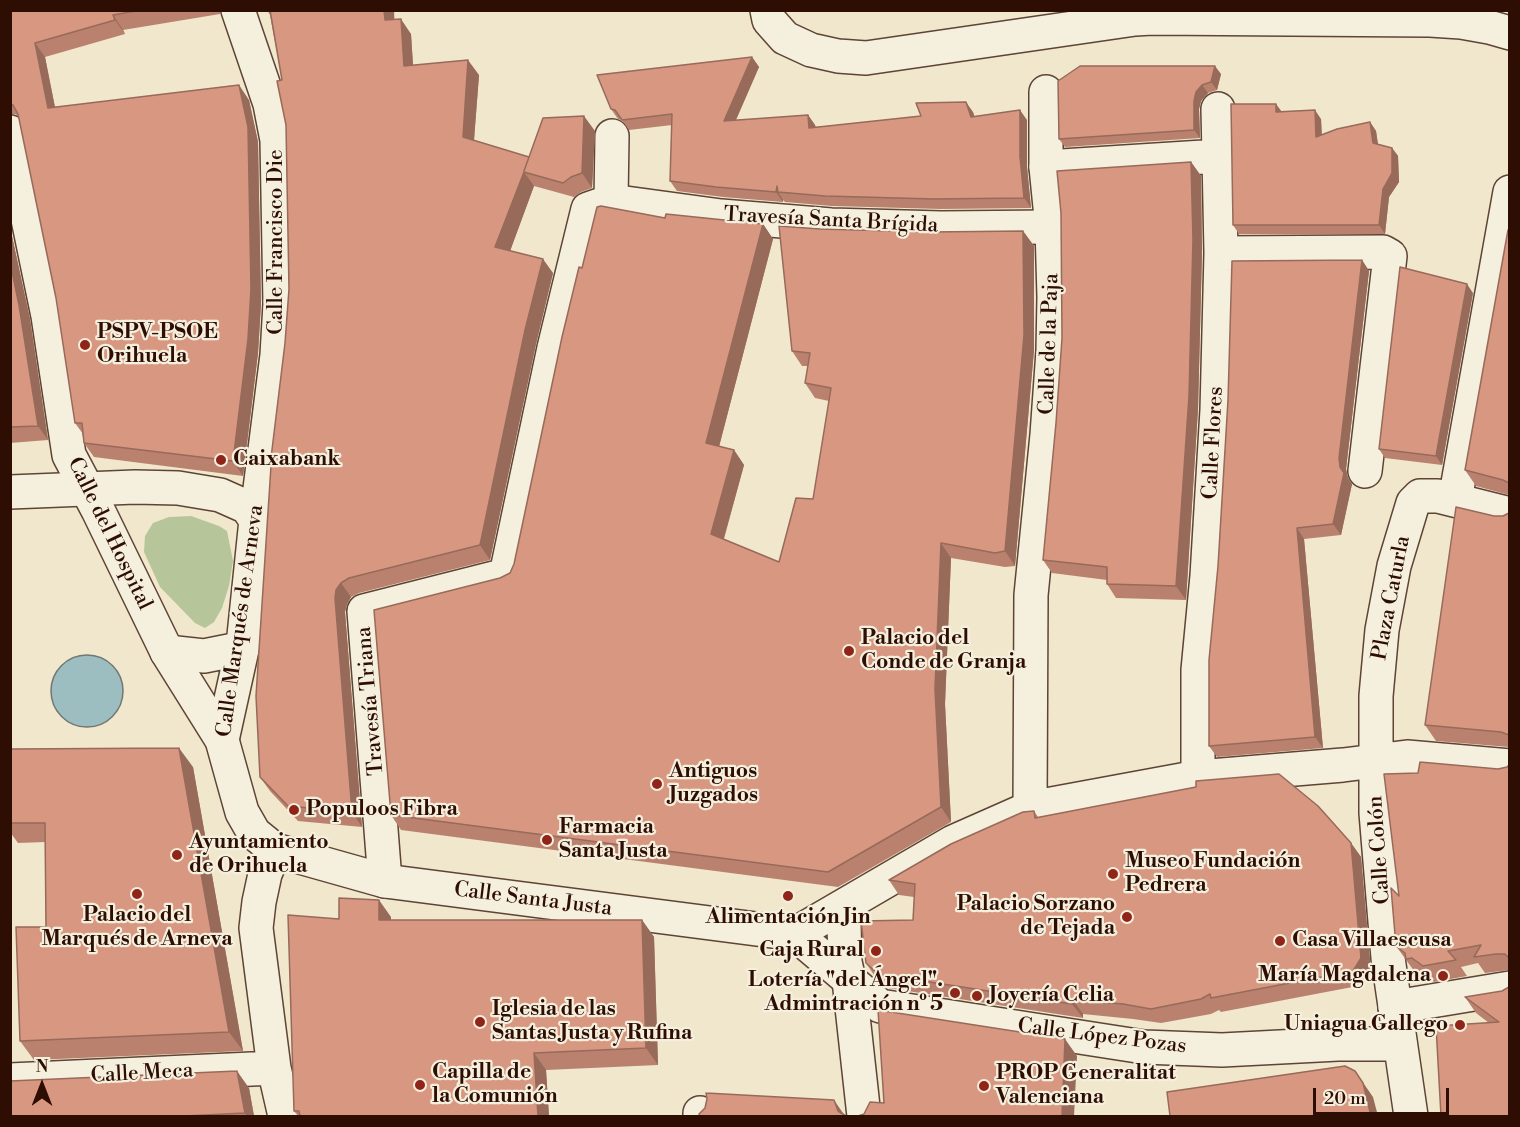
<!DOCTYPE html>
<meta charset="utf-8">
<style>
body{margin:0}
#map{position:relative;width:1520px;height:1127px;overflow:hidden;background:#f0e7cc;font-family:"Libre Bodoni",serif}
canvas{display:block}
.frame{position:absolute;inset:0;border:12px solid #2e0d03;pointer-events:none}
.north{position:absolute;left:12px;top:1055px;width:60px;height:60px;-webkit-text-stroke:4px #f5efde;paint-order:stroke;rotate:0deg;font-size:16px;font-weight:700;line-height:24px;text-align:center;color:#2e0d03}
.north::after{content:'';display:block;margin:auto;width:21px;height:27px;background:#2e0d03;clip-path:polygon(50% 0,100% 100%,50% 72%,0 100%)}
.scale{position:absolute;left:1313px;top:1088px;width:136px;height:27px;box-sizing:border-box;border:3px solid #2e0d03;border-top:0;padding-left:8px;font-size:18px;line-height:21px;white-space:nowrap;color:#2e0d03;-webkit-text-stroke:4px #f5efde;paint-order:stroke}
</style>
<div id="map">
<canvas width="1520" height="1127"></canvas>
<div class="frame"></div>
<div class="north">N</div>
<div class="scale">20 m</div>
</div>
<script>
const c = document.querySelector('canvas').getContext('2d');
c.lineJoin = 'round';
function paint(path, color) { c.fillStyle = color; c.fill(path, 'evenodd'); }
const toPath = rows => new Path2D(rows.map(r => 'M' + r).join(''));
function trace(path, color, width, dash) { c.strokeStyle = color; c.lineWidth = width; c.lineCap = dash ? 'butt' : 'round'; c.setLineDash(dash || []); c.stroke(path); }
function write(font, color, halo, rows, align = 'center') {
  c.font = font + ' "Libre Bodoni",serif'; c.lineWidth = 4.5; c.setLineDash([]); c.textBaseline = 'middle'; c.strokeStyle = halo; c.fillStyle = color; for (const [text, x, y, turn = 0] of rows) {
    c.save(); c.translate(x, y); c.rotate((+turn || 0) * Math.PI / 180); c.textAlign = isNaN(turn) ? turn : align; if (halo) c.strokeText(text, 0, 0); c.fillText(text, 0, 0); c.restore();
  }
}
const green = toPath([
 [191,516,219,526,227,531,233,561,229,586,222,608,214,622,205,628,195,623,160,587,144,552,145,536,153,523,169,517]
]);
const water = toPath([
 '51 691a36 36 0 1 1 72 0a36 36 0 1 1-72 0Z'
]);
const pedestrian = toPath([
 [1046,167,1219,156],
 [611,201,721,216,831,225,941,228,1052,227],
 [1221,253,1383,252,1390,256,1365,471],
 [1198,777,1198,670,1207,576,1217,410,1221,253,1218,109],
 [385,881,364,611,506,575,554,348,588,209,611,201,612,136],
 [849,980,864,1116],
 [1395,1007,1510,988]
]);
const minor = toPath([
 [767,10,769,20,785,38,811,50,838,56,866,58,1135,19,1152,18,1430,20,1461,22,1489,27,1510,33],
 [10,492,135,487,178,488,220,495,247,507,256,520],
 [1455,500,1510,192],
 [167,652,204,656,234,650,243,645],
 [222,740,243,645,256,520,277,355,280,304,277,140,270,104,238,10],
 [1030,808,1031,595,1047,435,1053,351,1054,297,1052,227,1046,167,1046,92],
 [275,850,265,874,259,902,256,928,274,1068,285,1116],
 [849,903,844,924,845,962,849,980],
 [795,934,953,842,1030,808,1198,777,1343,765,1407,757,1510,766],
 [10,1080,274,1068],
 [700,1113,700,1116],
 [1411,1116,1388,958,1376,813,1376,696,1382,630,1394,566,1413,503,1420,496,1438,496,1510,514]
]);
const tertiary = toPath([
 [10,132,48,316,69,455,98,510,167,652,222,740,242,812,254,833,275,850,385,881,795,934,880,1006,1144,1047,1222,1050,1338,1044,1400,1044]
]);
const wall = toPath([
 [10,10,220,10,220,14,123,30,125,34,45,57,55,107,249,100,258,142,261,304,258,353,243,476,94,457,84,443,83,434,75,423,56,298,19,116,15,114,10,114],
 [267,10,394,10,394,19,411,34,413,65,479,75,474,141,529,157,595,131,592,188,581,192,574,197,534,186,510,251,553,273,536,344,490,560,359,593,351,597,347,604,345,612,362,827,298,821,270,791,260,777,271,468,270,466,285,343,289,289,286,125,282,80,270,15],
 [752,57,759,67,736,120,808,115,815,125,816,127,973,112,974,116,1027,120,1027,167,1031,208,941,209,832,206,785,202,783,200,783,202,723,197,677,191,670,181,672,125,629,130,622,120,618,119,611,109],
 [1221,74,1217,90,1208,93,1201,101,1199,109,1200,138,1065,147,1059,139],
 [1282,112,1321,119,1322,135,1370,122,1376,131,1378,144,1392,148,1398,156,1399,182,1389,197,1385,234,1239,234,1233,225],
 [1191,162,1201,176,1202,253,1198,409,1186,600,1116,598,1107,584,1107,580,1052,573,1043,560],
 [665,218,763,224,773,239,719,447,734,450,744,465,724,539,779,562,813,499,829,401,815,398,805,383,808,366,802,366,792,351,820,229,930,232,1023,231,1034,246,1034,350,1015,566,1005,567,951,558,945,704,951,822,838,887,401,830,391,815,500,578,510,573,514,564,582,268],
 [10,227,30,319,48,440,10,443],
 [1509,230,1509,495,1476,486,1465,470],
 [1362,260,1369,271,1346,469,1348,478,1352,484,1341,535,1304,539,1323,748,1217,757,1209,746],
 [1473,293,1442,465,1385,458,1379,449],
 [1509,513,1509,747,1436,741,1425,725,1494,516,1503,516],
 [10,749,193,767,243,1051,34,1060,20,1041,46,927,45,842,18,843,10,832],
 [1509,765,1509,970,1485,973,1478,963,1461,967,1467,976,1434,982,1423,974,1417,975,1396,946,1399,896,1418,773,1498,769,1507,767],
 [1034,811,1038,817,1351,843,1361,857,1371,972,1363,985,1221,1012,1219,1010,1211,1014,1161,1023,1133,1019,1083,1014,1083,1018,888,988,876,978,866,963,913,920,914,897,899,895,889,880],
 [391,917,391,920,642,920,654,937,658,1065,546,1070,549,1116,298,1116,294,1111,339,919],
 [1502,991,1509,1116,1489,1023,1476,1013,1465,997],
 [249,1088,254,1116,10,1116]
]);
const shadedWall = toPath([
 [384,10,394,10,395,34,385,20],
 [113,15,123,30,125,34,115,20],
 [401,19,411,34,414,81,404,66],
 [35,43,45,57,58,123,48,108],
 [752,57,759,67,731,131,724,121],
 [468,60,479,75,473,152,463,137],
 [1215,66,1221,74,1217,90,1211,82],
 [239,85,249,100,258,142,261,304,258,353,243,476,233,461],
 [1202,85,1208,93,1201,101,1199,109,1200,138,1194,130,1194,101,1196,92],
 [966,102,973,112,978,127,971,117],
 [1276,104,1282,112,1276,112],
 [1020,110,1027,120,1027,167,1031,208,1024,198,1020,157],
 [1315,110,1321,119,1322,146,1316,137],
 [808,115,815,125,816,138,809,128],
 [584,116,595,131,592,188,582,173],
 [1370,122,1376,131,1379,152,1373,143],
 [1392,148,1398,156,1399,182,1389,197,1385,234,1379,225,1383,189],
 [1191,162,1201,176,1202,253,1198,409,1186,600,1176,586],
 [524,172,534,186,506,262,495,247],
 [777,186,778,192,783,200,783,202,776,192],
 [763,224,773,239,716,458,706,443],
 [10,227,30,319,48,440,38,426,10,262],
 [1023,231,1034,246,1034,350,1015,566,1005,551],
 [543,259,553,273,536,344,490,560,480,545,525,330],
 [1362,260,1369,271,1346,469,1348,478,1352,484,1341,535,1333,524,1340,467,1339,458],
 [1467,284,1473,293,1442,465,1436,456],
 [734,450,744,465,721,548,711,534],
 [1297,528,1304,539,1323,748,1315,737],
 [941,543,951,558,945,704,951,822,941,807,935,689],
 [341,583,351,597,347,604,345,612,362,827,352,812,335,598,336,590],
 [179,748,193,767,243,1051,229,1032],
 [1351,843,1361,857,1371,972,1363,985,1353,971],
 [379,900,391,917,391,937,379,920],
 [642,920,654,937,658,1065,646,1048],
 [1073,1000,1083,1014,1083,1018,1072,1004],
 [1065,1039,1077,1056,1074,1116,1062,1116],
 [534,1053,546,1070,549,1116,538,1116],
 [237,1071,249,1088,254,1116,247,1116,245,1113],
 [1355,1071,1373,1097,1378,1116,1371,1116],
 [834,1100,845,1116,838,1111]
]);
const building = toPath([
 [10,10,141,10,113,15,115,20,35,43,48,108,239,85,248,127,251,289,248,339,233,461,84,443,82,423,75,423,56,298,18,114,13,105,10,103,10,10],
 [270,10,384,10,385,20,401,19,404,66,468,60,463,137,529,157,524,171,543,118,584,116,582,173,571,177,563,183,524,172,495,247,543,259,525,330,480,545,349,578,341,583,336,590,335,598,352,812,288,806,260,777,256,696,271,466,270,466,285,343,289,289,286,125,277,81,282,80,270,10],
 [752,57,724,121,808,115,809,128,921,116,916,103,966,102,971,117,1020,110,1020,157,1024,198,934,199,825,196,778,192,777,186,776,192,716,187,670,181,672,114,622,120,615,110,611,109,597,75,752,57],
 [1080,66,1215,66,1211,82,1202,85,1196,92,1194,101,1194,130,1059,139,1058,81,1080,66],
 [1231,104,1276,104,1276,112,1315,110,1316,137,1337,129,1370,122,1373,143,1392,148,1392,173,1383,189,1379,225,1233,225,1231,104],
 [1191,162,1193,239,1189,396,1176,586,1107,584,1107,567,1043,560,1056,423,1062,338,1061,213,1057,171,1191,162],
 [601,206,665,218,666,214,763,224,706,443,734,450,711,534,779,562,796,498,813,499,831,388,805,383,810,353,792,351,779,226,820,229,930,232,1023,231,1024,335,1005,551,995,553,941,543,935,689,941,807,828,872,391,815,374,610,500,578,510,573,514,564,562,337,579,267,582,268,597,207,601,206],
 [1508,230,1509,230,1509,483,1503,480,1465,470,1508,230],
 [1362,260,1339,458,1340,467,1344,473,1333,524,1297,528,1315,737,1209,746,1209,660,1218,566,1228,400,1232,261,1362,260],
 [10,262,19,305,38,426,10,427,10,262],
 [1400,267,1467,284,1436,456,1379,449,1400,267],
 [1456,507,1494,516,1503,516,1509,513,1509,735,1501,732,1425,725,1456,507],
 [179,748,229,1032,20,1041,16,927,46,927,45,823,10,823,10,749,179,748],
 [1420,762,1498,769,1507,767,1509,765,1509,958,1505,954,1496,954,1474,957,1481,945,1448,951,1456,960,1423,966,1412,958,1406,959,1405,953,1396,946,1391,888,1399,896,1384,774,1418,773,1420,762],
 [1279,774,1318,806,1351,843,1361,958,1353,971,1211,998,1210,994,1201,999,1151,1009,1123,1004,1073,1000,1072,1004,878,974,866,963,861,921,913,920,915,884,889,880,951,844,1023,812,1034,811,1035,818,1196,787,1196,781,1279,774],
 [339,898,379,900,379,920,642,920,646,1048,534,1053,538,1116,300,1116,299,1111,294,1111,288,915,339,919,339,898],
 [1509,987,1509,1116,1441,1116,1436,1026,1499,1022,1465,997,1502,991,1509,987],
 [878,1010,1065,1039,1062,1116,858,1116,864,1114,870,1102,884,1103,878,1010],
 [1345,1066,1355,1071,1363,1083,1371,1116,1170,1116,1167,1092,1345,1066],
 [237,1071,245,1113,184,1116,10,1116,10,1081,237,1071],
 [706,1093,834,1100,838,1111,846,1116,700,1116,699,1114,705,1108,707,1099,706,1093]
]);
const markers = [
 [85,345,6,"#8f2418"],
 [221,460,6,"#8f2418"],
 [849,651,6,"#8f2418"],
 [657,784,6,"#8f2418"],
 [294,810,6,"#8f2418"],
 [547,840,6,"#8f2418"],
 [177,855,6,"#8f2418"],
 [1113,874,6,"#8f2418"],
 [137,894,6,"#8f2418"],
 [788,896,6,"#8f2418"],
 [1127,917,6,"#8f2418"],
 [1280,941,6,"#8f2418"],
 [876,951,6,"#8f2418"],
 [1443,976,6,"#8f2418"],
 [955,993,6,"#8f2418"],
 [977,996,6,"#8f2418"],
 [480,1022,6,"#8f2418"],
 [1460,1025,6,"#8f2418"],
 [420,1085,6,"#8f2418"],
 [984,1086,6,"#8f2418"]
];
const streetNames = [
 ["Travesía Santa Brígida",831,221,3],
 ["Calle Francisco Die",277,242,-90],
 ["Calle de la Paja",1050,344,-88],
 ["Calle Flores",1214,443,-87],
 ["Calle del Hospital",109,534,64],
 ["Plaza Caturla",1392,598,-79],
 ["Calle Marqués de Arneva",241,621,-82],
 ["Travesía Triana",371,701,-95],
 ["Calle Colón",1380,850,-94],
 ["Calle Santa Justa",533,900,7],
 ["Calle López Pozas",1102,1037,7],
 ["Calle Meca",142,1074,-3]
];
const poiNames = [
 ["PSPV-PSOE",97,333],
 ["Orihuela",97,357],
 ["Caixabank",233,460],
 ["Palacio del",861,639],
 ["Conde de Granja",861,663],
 ["Antiguos",669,772],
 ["Juzgados",669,796],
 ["Populoos Fibra",306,810],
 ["Farmacia",559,828],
 ["Santa Justa",559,852],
 ["Ayuntamiento",189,843],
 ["de Orihuela",189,867],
 ["Museo Fundación",1125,862],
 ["Pedrera",1125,886],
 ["Palacio Sorzano",1115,905,"right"],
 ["de Tejada",1115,929,"right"],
 ["Palacio del",137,916,"center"],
 ["Marqués de Arneva",137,940,"center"],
 ["Alimentación Jin",788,918,"center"],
 ["Casa Villaescusa",1292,941],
 ["Caja Rural",864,951,"right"],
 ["María Magdalena",1431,976,"right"],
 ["Lotería \"del Ángel\".",943,981,"right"],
 ["Admintración nº 5",943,1005,"right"],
 ["Joyería Celia",989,996],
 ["Iglesia de las",492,1010],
 ["Santas Justa y Rufina",492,1034],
 ["Uniagua Gallego",1448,1025,"right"],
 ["Capilla de",432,1073],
 ["la Comunión",432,1097],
 ["PROP Generalitat",996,1074],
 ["Valenciana",996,1098]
];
paint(green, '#b7c69a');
paint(water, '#9dbec0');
trace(water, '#717774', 1.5);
trace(pedestrian, '#5e4435', 36);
trace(minor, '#5e4435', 36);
trace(tertiary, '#5e4435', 36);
trace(pedestrian, '#f5efde', 33);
trace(minor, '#f5efde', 33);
trace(tertiary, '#f5efde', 33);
paint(wall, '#ba826e');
paint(shadedWall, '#976a5a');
paint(building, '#d89780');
trace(building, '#976a5a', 1.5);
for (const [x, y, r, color] of markers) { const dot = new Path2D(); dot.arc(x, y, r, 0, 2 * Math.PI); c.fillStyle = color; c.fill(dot); trace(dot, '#f5efde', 2); }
write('21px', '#2e0d03', '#f5efde', streetNames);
write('bold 21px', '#2e0d03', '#f5efde', poiNames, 'left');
</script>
